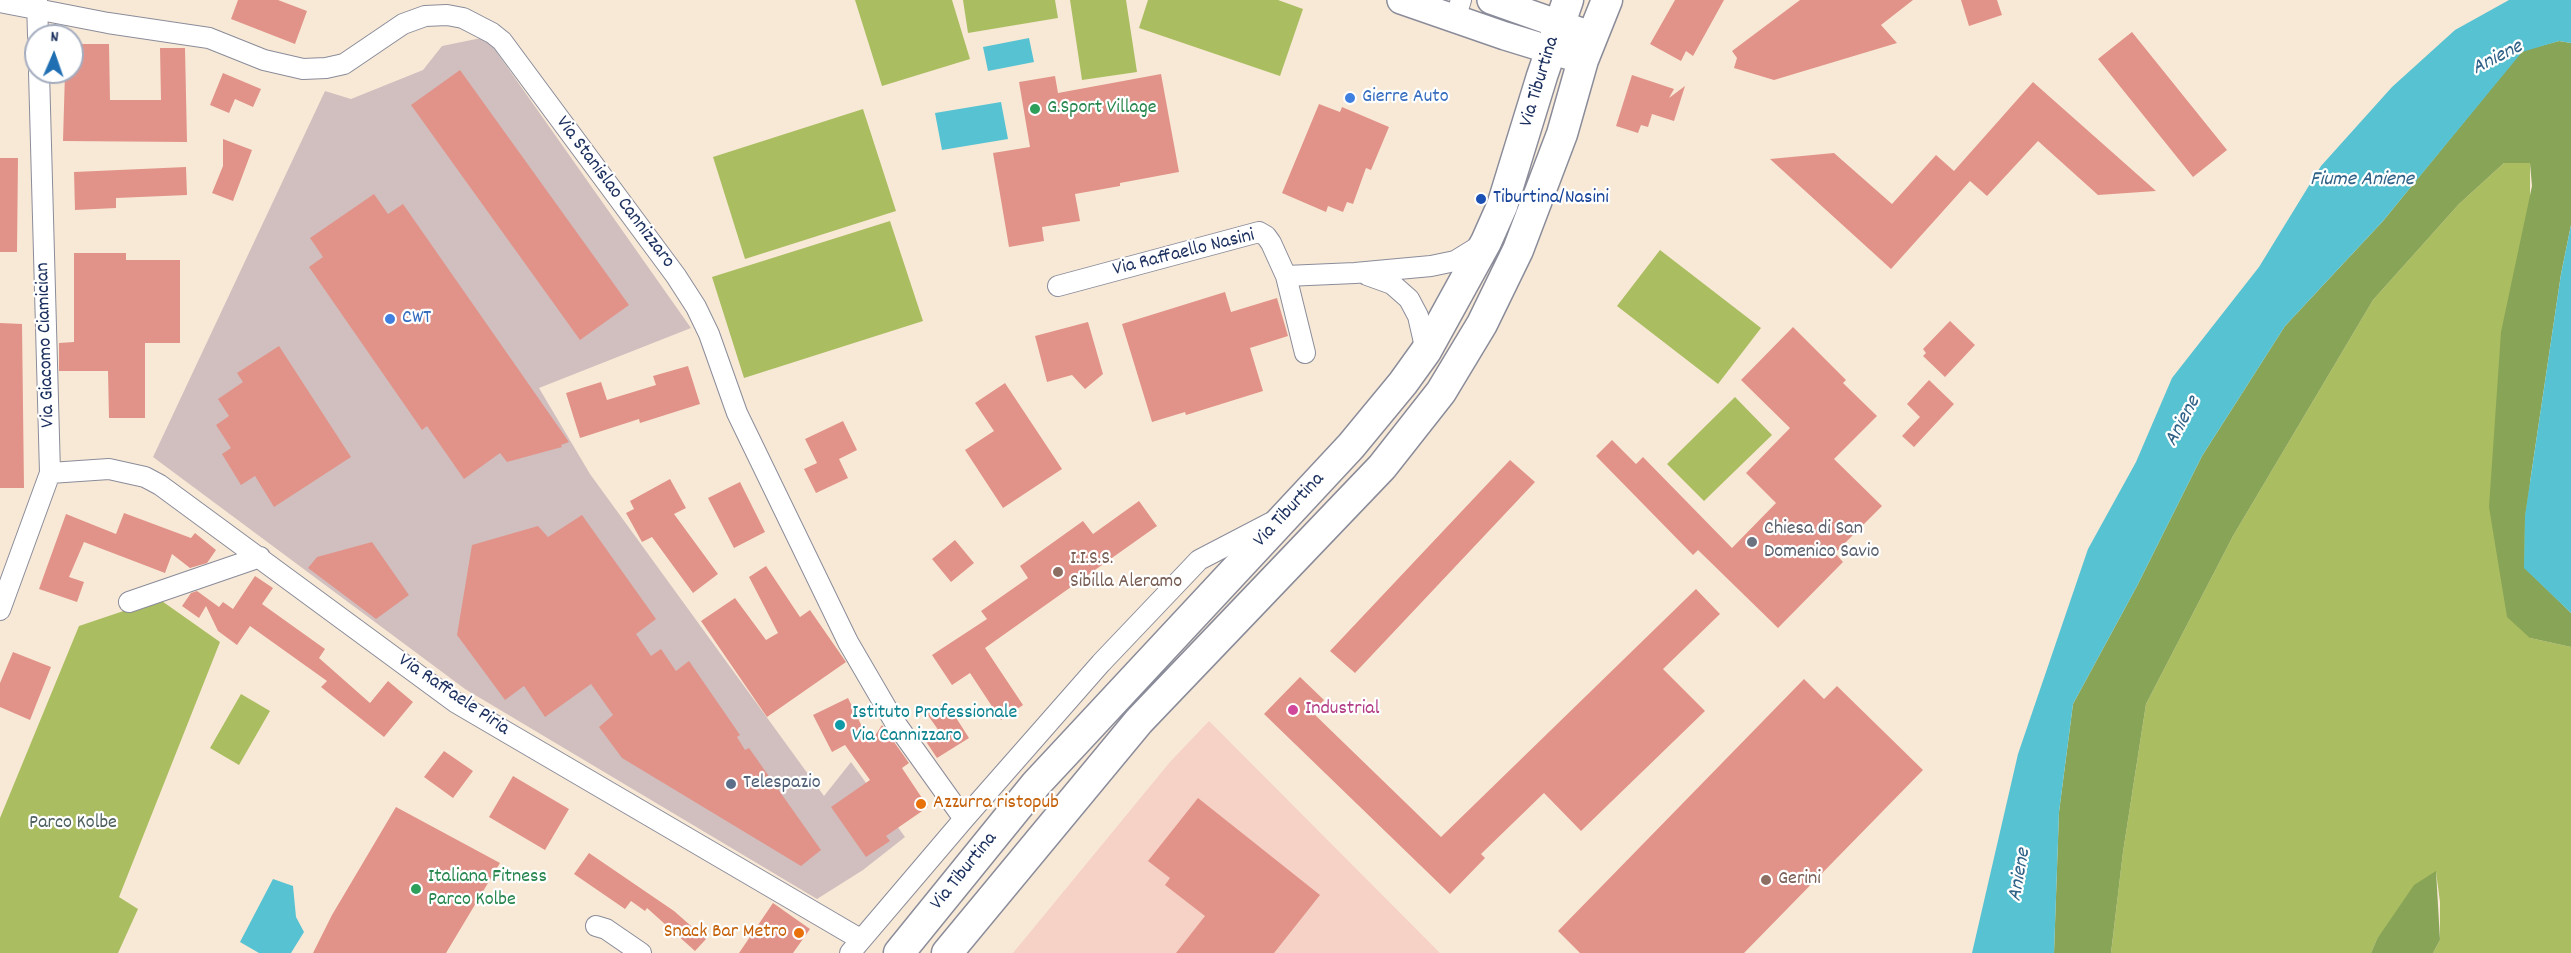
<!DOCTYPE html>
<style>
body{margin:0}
#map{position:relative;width:2571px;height:953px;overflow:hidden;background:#f8e9d6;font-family:Dekko,sans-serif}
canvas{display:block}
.north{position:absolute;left:24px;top:24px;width:60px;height:60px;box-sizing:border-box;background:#fff;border:2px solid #a4acbf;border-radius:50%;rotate:2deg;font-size:16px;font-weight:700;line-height:24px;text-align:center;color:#1b2f5e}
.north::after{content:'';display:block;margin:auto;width:21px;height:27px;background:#1f6fb2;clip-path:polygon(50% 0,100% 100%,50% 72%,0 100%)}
</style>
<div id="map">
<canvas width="2571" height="953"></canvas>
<div class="north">N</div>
</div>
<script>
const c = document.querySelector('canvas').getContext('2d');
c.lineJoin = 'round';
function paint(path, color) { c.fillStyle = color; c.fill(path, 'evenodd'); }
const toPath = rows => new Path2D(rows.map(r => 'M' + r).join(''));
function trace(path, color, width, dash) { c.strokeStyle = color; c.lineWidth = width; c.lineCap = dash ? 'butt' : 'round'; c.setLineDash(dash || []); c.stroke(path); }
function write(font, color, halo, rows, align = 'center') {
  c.font = font + ' Dekko,sans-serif'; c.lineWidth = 4.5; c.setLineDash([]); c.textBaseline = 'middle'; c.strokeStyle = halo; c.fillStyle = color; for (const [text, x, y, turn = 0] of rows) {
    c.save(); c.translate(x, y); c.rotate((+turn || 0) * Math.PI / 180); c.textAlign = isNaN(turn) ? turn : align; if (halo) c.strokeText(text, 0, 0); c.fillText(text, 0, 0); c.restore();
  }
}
const built = toPath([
 [1209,721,1440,953,1013,953,1170,762]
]);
const industrial = toPath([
 [486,37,691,328,539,388,590,474,824,796,851,762,905,837,863,870,817,899,465,689,153,457,325,91,351,99,423,70,442,46]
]);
const green = toPath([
 [855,0,952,0,970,59,882,86],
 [963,0,1055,0,1058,18,968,33],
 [1070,0,1126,0,1137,72,1082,80],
 [1148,0,1278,0,1303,9,1280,76,1139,28],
 [863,109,896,211,745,259,713,157],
 [2530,162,2530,638,2571,647,2571,953,2433,953,2440,940,2440,902,2436,872,2377,939,2371,953,2111,953,2123,852,2146,704,2233,536,2373,300,2459,204,2504,163],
 [890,221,923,321,744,378,712,277],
 [1660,250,1761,328,1718,384,1617,306],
 [1735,397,1772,435,1704,501,1667,464],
 [159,599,220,642,119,897,138,909,118,953,0,953,0,818,79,626],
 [241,694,270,711,239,765,210,748]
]);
const forest = toPath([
 [2559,41,2571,43,2571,225,2561,274,2525,516,2524,567,2571,613,2571,647,2530,638,2507,617,2489,507,2501,332,2532,186,2530,163,2504,163,2459,204,2373,300,2233,536,2146,704,2123,852,2111,953,2054,953,2059,812,2073,704,2137,586,2202,456,2285,326,2383,221,2522,51],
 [2436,871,2440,940,2433,953,2371,953,2377,939,2414,885]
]);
const water = toPath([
 [2509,0,2571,0,2571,43,2559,41,2522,52,2383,221,2285,326,2202,456,2137,586,2073,704,2059,812,2054,953,1972,953,2018,754,2088,549,2136,462,2172,378,2259,267,2321,166,2392,87,2455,30],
 [1029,38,1034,62,988,71,983,47],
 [1001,102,1008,139,942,150,935,113],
 [2571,225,2571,613,2524,568,2525,516,2561,274],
 [273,879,293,886,296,917,304,932,291,953,259,953,240,942]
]);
const building = toPath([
 [238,0,278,0,307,11,295,44,231,19],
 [1675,0,1724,0,1693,56,1686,51,1681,61,1650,44],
 [1800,0,1913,0,1881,25,1897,43,1774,80,1734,68,1737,58,1732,51],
 [1961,0,1997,0,2002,15,1969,26],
 [2132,32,2227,150,2193,177,2098,59],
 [72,44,109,44,110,100,161,100,160,48,185,48,187,142,63,141,65,72,72,72],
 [460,70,629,305,580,340,411,105],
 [223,73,261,89,253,107,235,99,229,113,210,105],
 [1161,74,1179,172,1120,183,1120,186,1075,194,1080,221,1042,227,1044,241,1009,247,993,153,1030,147,1019,82,1055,76,1058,93],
 [1632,75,1674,89,1669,98,1685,86,1674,121,1652,114,1648,127,1641,125,1638,133,1616,126],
 [2033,82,2156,191,2098,195,2038,141,1987,196,1970,181,1891,269,1770,159,1834,153,1892,204,1936,155,1954,171],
 [1319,104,1340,112,1342,107,1389,127,1371,170,1366,168,1353,204,1347,202,1343,212,1328,206,1326,212,1282,193],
 [223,139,252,150,233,201,212,193,223,166],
 [0,158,18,158,17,252,0,252],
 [186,167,187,195,116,198,116,208,75,210,74,172],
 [374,194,388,214,403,204,569,442,561,445,562,447,507,462,500,453,464,479,427,426,422,430,309,267,323,257,310,238],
 [74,253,126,253,126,260,180,260,180,343,145,343,145,418,109,418,108,371,59,371,59,343,74,342],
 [1225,292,1231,312,1277,298,1288,336,1250,348,1263,391,1186,415,1185,412,1152,422,1122,324],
 [1950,321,1975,345,1945,377,1923,356,1926,353,1923,349],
 [1088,322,1103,374,1085,389,1072,375,1047,382,1035,336],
 [0,323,22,324,24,488,0,488],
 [1793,327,1846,380,1843,383,1877,416,1834,459,1882,506,1835,553,1843,562,1778,628,1698,550,1693,555,1596,456,1612,440,1636,464,1643,457,1732,548,1776,503,1746,473,1790,428,1741,380],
 [279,346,351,457,274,507,255,476,241,485,222,454,231,448,216,425,229,416,218,399,243,382,237,373],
 [688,366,700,404,640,423,639,419,580,438,566,393,601,382,607,400,656,385,653,376],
 [1929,380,1954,404,1914,447,1902,436,1920,417,1907,404],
 [1005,383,1062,469,1003,508,965,450,994,431,975,403],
 [843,421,857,450,839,459,848,478,816,493,804,469,817,463,805,439],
 [1510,460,1535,482,1355,673,1330,651],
 [670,479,686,508,674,514,718,574,693,593,652,537,642,542,626,513,634,509,630,501],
 [740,482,765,532,734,548,708,498],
 [1139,501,1157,526,985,648,1023,705,1001,720,970,673,952,685,932,655,987,619,981,611,1028,578,1020,566,1083,521,1093,534],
 [124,513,191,538,195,533,216,550,207,563,190,568,172,554,165,573,84,542,69,577,84,582,77,602,39,589,66,514,116,534],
 [582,515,656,619,636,634,651,656,661,649,676,671,689,661,740,735,737,737,745,750,749,748,821,850,801,866,622,758,599,727,613,715,591,684,545,717,524,686,505,700,457,635,472,545,538,526,548,537],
 [955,540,974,563,951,582,932,559],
 [372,542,409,595,376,619,308,568,317,557],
 [766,566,800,617,810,610,846,662,767,717,701,621,735,598,766,640,778,633,749,577],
 [255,576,273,588,262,604,325,649,319,658,370,703,388,681,413,702,384,737,321,687,327,681,250,626,237,645,218,631,206,606,199,618,182,606,191,593,197,591,219,607,223,602,233,609],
 [1696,589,1720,614,1663,669,1705,711,1581,831,1544,793,1481,854,1485,858,1450,894,1264,714,1300,677,1324,700,1312,712,1441,837],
 [13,652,51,667,30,720,0,707,0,683],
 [1804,679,1824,699,1837,686,1923,770,1744,953,1580,953,1558,931],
 [848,698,870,743,882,725,909,763,902,768,928,807,886,836,890,841,866,857,831,807,870,780,845,745,832,752,813,715],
 [946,702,969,738,937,758,925,740,939,731,927,714],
 [444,751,473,771,453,798,424,777],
 [513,776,569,809,545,850,489,817],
 [1198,798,1320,895,1274,953,1176,953,1205,916,1165,885,1170,878,1148,861],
 [396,807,500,863,446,953,313,953,332,915],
 [589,853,674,911,706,939,695,951,647,908,645,911,631,901,625,909,574,874],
 [773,903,810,929,793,953,739,953]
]);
const street = toPath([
 [37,0,38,36],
 [0,2,108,23,209,38,264,60,303,69,326,68,344,64,403,24,425,16,447,15,463,18,492,33,502,41,676,276,696,307,709,334,737,413,848,642,894,721,964,819],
 [1455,19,1461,0],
 [1367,275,1392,284,1409,299,1418,316,1426,351],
 [1058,286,1259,232,1266,236,1271,243,1286,276],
 [1305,353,1286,276,1355,273,1431,266,1455,261,1481,245],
 [50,473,109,469,145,477,160,485,455,702,860,939],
 [129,602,260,557],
 [0,610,50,473,39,72],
 [596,926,606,929,641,953],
 [850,953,964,819,1101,663,1199,560,1270,523]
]);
const secondary = toPath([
 [1401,0,1505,36,1583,60],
 [1491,0,1593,36]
]);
const primary = toPath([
 [899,953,1036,784,1351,446,1403,383,1426,351,1486,242,1502,206,1542,76,1568,0],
 [947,953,1139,721,1382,467,1441,392,1482,324,1518,250,1562,134,1583,60,1607,0]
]);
const markers = [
 [1350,98,6,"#3f7fe0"],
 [1035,109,6,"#2e9e5b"],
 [1481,199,6,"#1a4fb4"],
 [390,319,6,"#3f7fe0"],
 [1752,542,6,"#6b7280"],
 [1058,572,6,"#8d6e63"],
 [1293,710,6,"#d1479c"],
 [840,725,6,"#0f9aa8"],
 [731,784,6,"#5c6f8a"],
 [921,804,6,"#e8710a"],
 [1766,880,6,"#8d6e63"],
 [416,889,6,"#2e9e5b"],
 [799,933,6,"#e8710a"]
];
const streetNames = [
 ["Via Tiburtina",1541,82,-73],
 ["Via Stanislao Cannizzaro",614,193,53],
 ["Via Raffaello Nasini",1184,254,-14],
 ["Via Giacomo Ciamician",47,345,-92],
 ["Via Tiburtina",1290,511,-47],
 ["Via Raffaele Piria",453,696,34],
 ["Via Tiburtina",965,872,-51]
];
const shopNames = [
 ["Gierre Auto",1362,98],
 ["CWT",402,319]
];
const leisureNames = [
 ["G.Sport Village",1047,109],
 ["Italiana Fitness",428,878],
 ["Parco Kolbe",428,901]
];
const transitNames = [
 ["Tiburtina/Nasini",1493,199]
];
const worshipNames = [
 ["Chiesa di San",1764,530],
 ["Domenico Savio",1764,553]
];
const educationNames = [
 ["I.I.S.S.",1070,560],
 ["Sibilla Aleramo",1070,583],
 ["Gerini",1778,880]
];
const hotelNames = [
 ["Industrial",1305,710]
];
const cultureNames = [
 ["Istituto Professionale",852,714],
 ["Via Cannizzaro",852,737]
];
const serviceNames = [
 ["Telespazio",743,784]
];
const foodNames = [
 ["Azzurra ristopub",933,804],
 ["Snack Bar Metro",787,933,"right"]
];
const parkNames = [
 ["Parco Kolbe",73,824]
];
const waterNames = [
 ["Aniene",2498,59,-27],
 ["Fiume Aniene",2362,181],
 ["Aniene",2184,422,-62],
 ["Aniene",2021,875,-80]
];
paint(built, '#f6d1c5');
paint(industrial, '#d1bfbf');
paint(green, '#abbd61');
paint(forest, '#88a457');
paint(water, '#57c2d2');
paint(building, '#e19389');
trace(street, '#8a8c9a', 22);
trace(secondary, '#8a8c9a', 30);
trace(primary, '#8a8c9a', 33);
trace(street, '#fff', 20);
trace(secondary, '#fff', 27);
trace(primary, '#fff', 30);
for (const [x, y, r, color] of markers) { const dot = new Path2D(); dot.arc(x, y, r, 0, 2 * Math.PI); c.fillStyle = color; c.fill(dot); trace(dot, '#fff', 2); }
write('20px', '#1b2f5e', '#fff', streetNames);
write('20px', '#366cbe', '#fff', shopNames, 'left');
write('20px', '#27864d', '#fff', leisureNames, 'left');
write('20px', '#164399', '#fff', transitNames, 'left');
write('20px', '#5b616d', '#fff', worshipNames, 'left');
write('20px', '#785e54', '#fff', educationNames, 'left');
write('20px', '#b23c85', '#fff', hotelNames, 'left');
write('20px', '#0d838f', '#fff', cultureNames, 'left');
write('20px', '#4e5e75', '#fff', serviceNames, 'left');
write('20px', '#c56008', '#fff', foodNames, 'left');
write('20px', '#4d615f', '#fff', parkNames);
write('italic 21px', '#306287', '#fff', waterNames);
</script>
